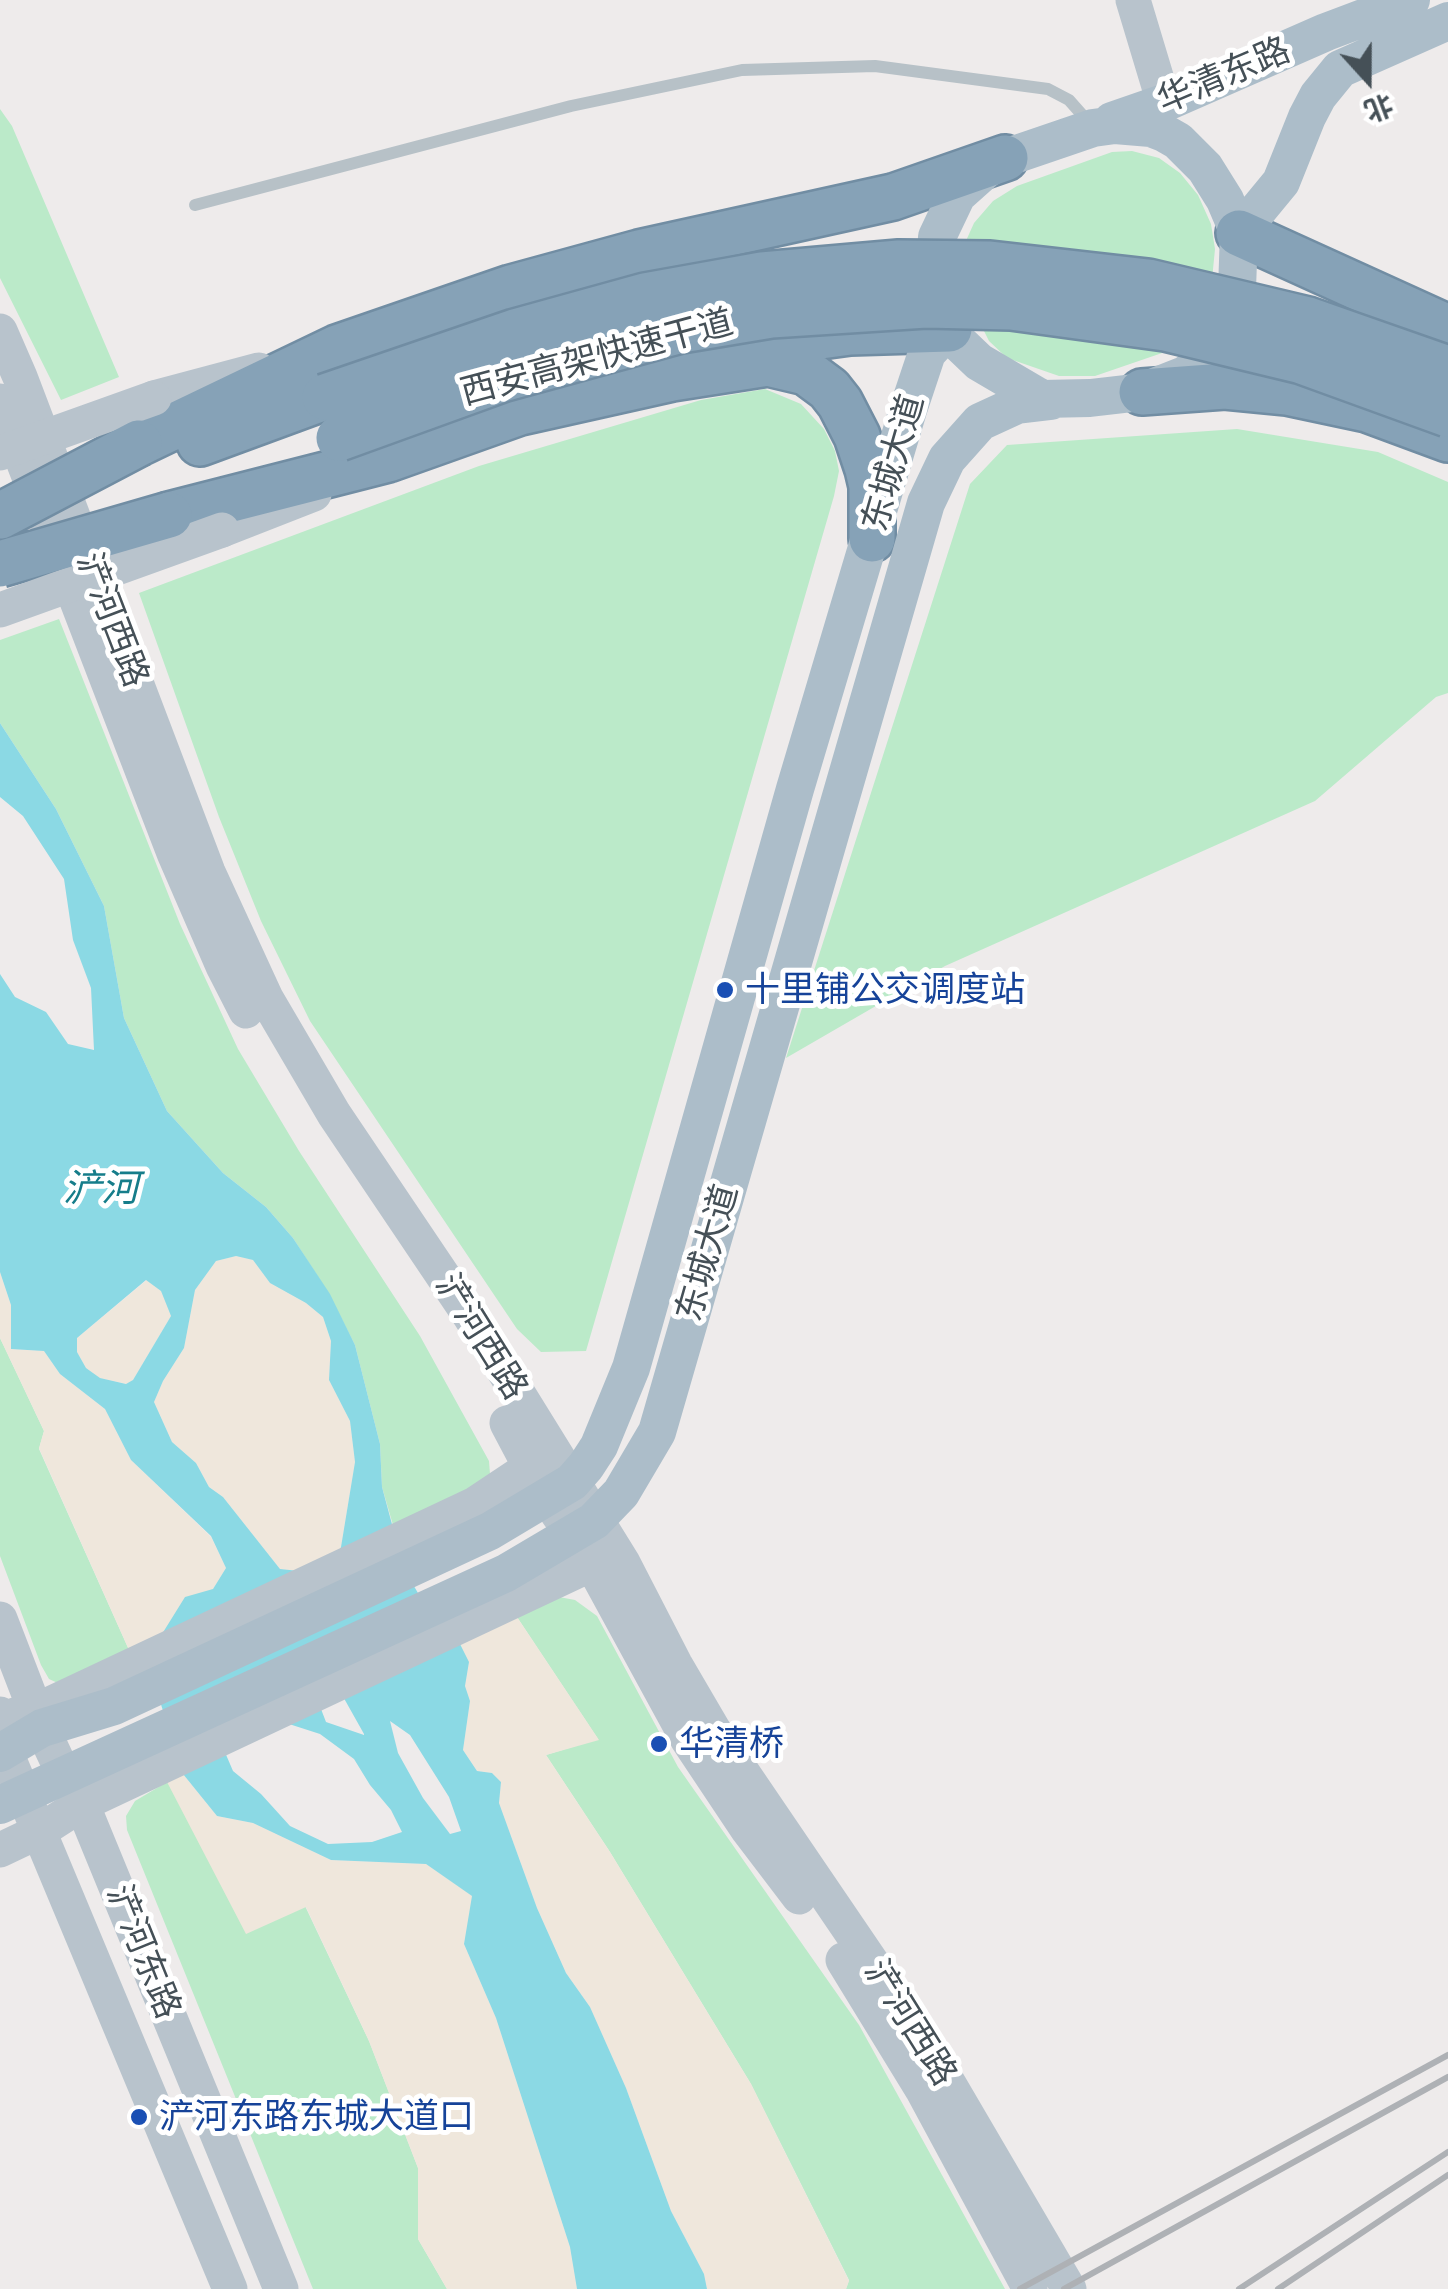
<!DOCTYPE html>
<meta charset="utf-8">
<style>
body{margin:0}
#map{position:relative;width:1448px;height:2289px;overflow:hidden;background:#eeebeb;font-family:Quicksand,"Noto Sans SC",sans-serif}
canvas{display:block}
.north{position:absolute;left:1318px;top:30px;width:100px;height:100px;-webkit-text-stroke:8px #fff;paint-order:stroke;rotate:159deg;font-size:28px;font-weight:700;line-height:40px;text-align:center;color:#455057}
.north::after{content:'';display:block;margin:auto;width:35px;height:45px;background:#455057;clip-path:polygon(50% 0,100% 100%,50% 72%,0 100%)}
</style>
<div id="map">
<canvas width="1448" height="2289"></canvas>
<div class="north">北</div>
</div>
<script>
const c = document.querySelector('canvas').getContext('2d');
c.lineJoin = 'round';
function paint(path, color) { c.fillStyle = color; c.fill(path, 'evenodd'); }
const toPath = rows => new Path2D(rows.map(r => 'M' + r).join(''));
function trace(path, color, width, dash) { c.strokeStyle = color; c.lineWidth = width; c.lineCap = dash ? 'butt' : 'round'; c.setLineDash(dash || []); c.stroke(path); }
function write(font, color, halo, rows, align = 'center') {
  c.font = font + ' Quicksand,"Noto Sans SC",sans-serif'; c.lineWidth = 10; c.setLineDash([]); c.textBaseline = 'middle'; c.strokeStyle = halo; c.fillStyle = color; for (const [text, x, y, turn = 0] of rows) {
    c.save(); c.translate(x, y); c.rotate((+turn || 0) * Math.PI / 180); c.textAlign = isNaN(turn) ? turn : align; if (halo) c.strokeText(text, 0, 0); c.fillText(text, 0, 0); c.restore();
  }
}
const green = toPath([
 [0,109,12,126,119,377,61,400,0,278],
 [1132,151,1159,158,1180,173,1198,195,1211,224,1215,249,1211,290,1184,340,1165,352,1095,376,1059,376,1007,358,989,341,977,317,965,243,974,223,993,201,1017,186,1112,152],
 [765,389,801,404,824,429,835,451,839,471,834,496,586,1351,541,1352,517,1329,310,1021,261,921,219,817,139,593,479,466,701,400],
 [1237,429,1378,452,1448,482,1448,693,1436,697,1315,801,945,966,786,1058,970,484,1007,445],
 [59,619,180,924,238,1049,299,1151,420,1336,489,1461,490,1474,477,1485,393,1525,382,1487,380,1444,355,1345,329,1294,293,1238,266,1207,223,1173,167,1111,124,1018,104,906,56,809,0,723,0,640],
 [0,1338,44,1431,39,1449,129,1650,62,1685,49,1679,41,1665,0,1556],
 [559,1597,575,1600,597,1616,678,1767,859,2025,1005,2289,846,2289,849,2280,751,2084,610,1852,546,1755,598,1739,517,1617],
 [167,1782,305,1906,369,2041,418,2168,418,2239,447,2289,313,2289,127,1830,126,1816,135,1801]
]);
const sand = toPath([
 [236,1256,253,1260,270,1283,306,1303,323,1317,331,1341,329,1380,350,1421,355,1462,341,1547,328,1574,280,1569,223,1497,209,1487,196,1463,172,1442,154,1402,163,1381,184,1348,195,1290,216,1261],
 [0,1272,11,1305,11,1349,44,1351,60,1374,105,1409,131,1460,211,1537,226,1568,213,1589,162,1634,129,1650,39,1448,44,1431,0,1338],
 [147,1280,161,1291,171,1316,133,1380,127,1384,99,1378,86,1368,77,1352,77,1338],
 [517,1617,599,1740,546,1755,610,1852,751,2084,849,2281,846,2289,707,2289,704,2274,671,2211,626,2088,590,2007,566,1973,537,1908,499,1803,501,1782,492,1773,477,1771,463,1750,470,1701,465,1686,469,1662,460,1644],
 [183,1774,217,1816,253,1823,331,1860,426,1864,473,1896,464,1944,496,2018,570,2247,577,2289,447,2289,418,2239,418,2168,369,2041,306,1907,246,1934,167,1782]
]);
const water = toPath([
 [0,723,56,809,104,906,124,1018,167,1111,223,1173,266,1207,293,1238,330,1294,355,1345,380,1444,382,1487,404,1569,429,1612,460,1644,469,1662,465,1686,470,1701,463,1750,477,1771,492,1773,501,1782,499,1803,537,1908,566,1973,590,2007,626,2088,671,2211,704,2274,707,2289,577,2289,570,2247,496,2018,464,1944,472,1896,426,1864,331,1860,253,1823,217,1816,183,1774,158,1695,162,1634,185,1597,213,1589,226,1568,211,1536,131,1460,105,1409,60,1374,44,1351,11,1349,11,1305,0,1272,0,974,15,997,46,1012,68,1044,94,1050,91,988,73,940,64,879,23,816,0,797],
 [236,1256,253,1260,270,1283,306,1303,323,1317,331,1341,329,1380,350,1421,355,1462,341,1547,328,1574,280,1569,223,1497,209,1487,196,1463,172,1442,154,1402,163,1381,184,1348,195,1290,216,1261],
 [146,1280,161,1291,171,1316,133,1380,126,1384,100,1378,86,1368,77,1352,77,1338],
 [341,1693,364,1734,364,1735,326,1722,316,1696],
 [390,1721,410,1735,449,1797,461,1831,450,1834,423,1798,398,1753],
 [289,1724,320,1734,354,1759,370,1785,391,1810,402,1832,372,1842,328,1844,290,1826,261,1794,233,1771,221,1743]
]);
const lane = toPath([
 [195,205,571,106,742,70,875,66,1048,89,1069,100,1092,126]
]);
const secondary = toPath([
 [1133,0,1164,103],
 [0,331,20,377,208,872,266,998,334,1114,470,1316,623,1563,675,1664,713,1729,915,2026,1069,2289],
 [154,398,259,370],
 [0,401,174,853,223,966,246,1011],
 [222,530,314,494],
 [507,1423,545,1495,592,1564,688,1740,748,1830,799,1897],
 [0,1619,42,1728,63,1773,82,1804,281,2289],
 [0,1714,5,1750,230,2289],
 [15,1715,35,1711,475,1504,532,1466],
 [0,1850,40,1831,82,1804,592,1564],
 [843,1960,922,2089,1030,2289]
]);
const primary = toPath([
 [1112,121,1164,103,1326,32,1411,0],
 [1115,125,1151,128,1164,133,1178,141,1205,168,1225,200,1239,233,1237,289,1220,336,1206,359,1185,375,1142,392,1090,398,1042,399,979,362,957,341,943,316,935,273,937,237,957,195,985,170,1005,158,1093,128,1115,125],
 [1239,233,1281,182,1307,117,1318,96,1340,69,1448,21],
 [0,1753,42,1728,114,1706,490,1531,572,1482,586,1466,599,1446,631,1368,795,789,908,410,927,353,949,329],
 [0,1805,506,1573,594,1521,621,1493,657,1432,926,503,947,459,980,422,1017,405,1051,401]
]);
const highway = toPath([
 [1239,233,1448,328],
 [747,346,850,332,949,329],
 [1142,392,1225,386,1287,392,1367,409,1448,439],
 [139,443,337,348,511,288,639,253,893,197,1005,158],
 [200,443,325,397],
 [169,515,388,459,520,412,672,378,768,363,806,372,829,389,840,403,857,436,868,469,872,486,872,539]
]);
const rail = toPath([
 [1020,2289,1448,2055],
 [1064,2289,1448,2077],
 [1239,2289,1448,2152],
 [1278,2289,1448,2175]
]);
const secondaryBridge = toPath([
 [0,453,154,398],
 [0,610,222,530]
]);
const highwayBridge = toPath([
 [325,397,515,332,645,296,762,275,899,263,990,264,1148,282,1308,320,1448,369],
 [339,438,502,379,681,330,771,315,926,305,1011,307,1165,328,1302,361,1448,414],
 [0,516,139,443],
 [0,564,169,515]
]);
const markers = [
 [725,990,10,"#1a4fb4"],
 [659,1744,10,"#1a4fb4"],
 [139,2117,10,"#1a4fb4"]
];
const streetNames = [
 ["华清东路",1224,76,-23],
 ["西安高架快速干道",597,358,-15],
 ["东城大道",894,463,-74],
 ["浐河西路",112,620,69],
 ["东城大道",708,1253,-74],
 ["浐河西路",481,1337,58],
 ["浐河东路",143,1952,68],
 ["浐河西路",910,2023,58]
];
const transitNames = [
 ["十里铺公交调度站",745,990],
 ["华清桥",679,1744],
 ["浐河东路东城大道口",159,2117]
];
const waterNames = [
 ["浐河",101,1190]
];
paint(green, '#bbeac9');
paint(sand, '#efe7dc');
paint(water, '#8bd9e4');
trace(highway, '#718da3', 50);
trace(lane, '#b7c1c7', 12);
trace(secondary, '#b8c3cc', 35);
trace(primary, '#acbdc9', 38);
trace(highway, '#86a2b7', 45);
trace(rail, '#aeb1b5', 6);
trace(highwayBridge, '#718da3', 50, []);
trace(secondaryBridge, '#b8c3cc', 35);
trace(highwayBridge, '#86a2b7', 45);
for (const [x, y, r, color] of markers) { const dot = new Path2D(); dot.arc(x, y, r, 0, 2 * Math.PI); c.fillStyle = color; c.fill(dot); trace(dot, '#fff', 4); }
write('35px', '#455057', '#fff', streetNames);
write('35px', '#164399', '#fff', transitNames, 'left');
write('italic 38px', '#167d8a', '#fff', waterNames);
</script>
